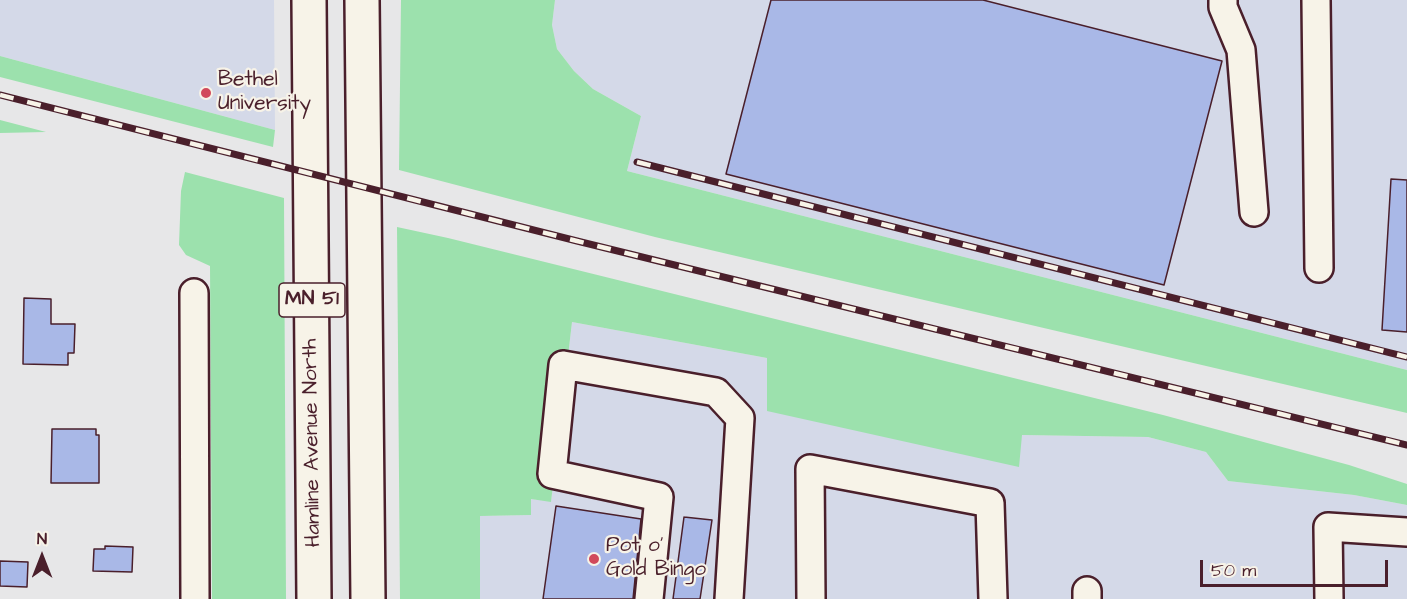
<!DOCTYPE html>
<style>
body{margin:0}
#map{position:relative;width:1407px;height:599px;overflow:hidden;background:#e7e7e8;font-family:"Architects Daughter",sans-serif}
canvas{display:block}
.north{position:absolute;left:12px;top:527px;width:60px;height:60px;-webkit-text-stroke:4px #f7f3e8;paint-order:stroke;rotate:0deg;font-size:16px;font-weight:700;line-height:24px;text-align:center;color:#4a1f2b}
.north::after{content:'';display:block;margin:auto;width:21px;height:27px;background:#4a1f2b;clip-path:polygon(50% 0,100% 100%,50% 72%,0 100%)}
.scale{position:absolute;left:1200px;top:560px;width:188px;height:27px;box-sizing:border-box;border:3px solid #4a1f2b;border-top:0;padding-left:8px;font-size:18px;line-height:21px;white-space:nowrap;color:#4a1f2b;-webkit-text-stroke:4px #f7f3e8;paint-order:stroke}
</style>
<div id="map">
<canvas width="1407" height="599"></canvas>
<div class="north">N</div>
<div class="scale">50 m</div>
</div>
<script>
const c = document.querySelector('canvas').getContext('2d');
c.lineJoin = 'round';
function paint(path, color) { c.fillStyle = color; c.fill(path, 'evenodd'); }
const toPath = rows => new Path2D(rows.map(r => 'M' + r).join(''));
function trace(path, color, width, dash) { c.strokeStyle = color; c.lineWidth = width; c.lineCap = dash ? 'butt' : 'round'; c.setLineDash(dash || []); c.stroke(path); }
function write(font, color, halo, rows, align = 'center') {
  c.font = font + ' "Architects Daughter",sans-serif'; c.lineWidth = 4.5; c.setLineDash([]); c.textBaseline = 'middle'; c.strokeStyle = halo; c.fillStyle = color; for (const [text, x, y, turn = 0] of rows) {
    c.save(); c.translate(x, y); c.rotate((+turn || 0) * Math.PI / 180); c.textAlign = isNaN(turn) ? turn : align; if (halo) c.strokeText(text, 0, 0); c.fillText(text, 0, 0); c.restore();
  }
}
const built = toPath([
 [0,0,274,0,275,130,0,56],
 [555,0,1407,0,1407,370,627,171,641,116,593,89,574,71,557,49,552,25],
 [572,322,767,358,1018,466,1021,435,1148,437,1206,452,1228,481,1354,495,1407,505,1407,599,480,599,480,516,530,515,531,499,551,501]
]);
const green = toPath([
 [401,0,555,0,552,25,557,49,574,71,593,89,641,116,627,171,1407,370,1407,413,655,237,399,170],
 [0,56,275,130,273,147,0,77],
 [0,120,46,132,0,133],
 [185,172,284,198,286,599,212,599,210,266,186,255,179,245,181,191],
 [397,227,448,238,1163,415,1349,465,1407,484,1407,505,1354,495,1228,481,1206,452,1148,437,1022,435,1019,467,767,411,767,358,572,322,551,502,531,499,531,515,480,516,480,599,400,599]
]);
const building = toPath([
 [771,0,983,0,1222,61,1164,285,726,174,771,0],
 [1391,179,1407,180,1407,332,1382,330,1391,179],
 [24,298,51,299,51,324,75,324,74,353,68,353,68,365,23,364,24,298],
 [52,429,96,429,96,435,99,435,99,483,51,483,52,429],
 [556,506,641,519,633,599,543,599,556,506],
 [684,517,712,520,700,599,673,599,684,517],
 [105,546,133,547,132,572,93,571,94,549,105,549,105,546],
 [0,561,28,562,27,587,0,586,0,561]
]);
const minor = toPath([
 [1223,0,1223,7,1241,50,1254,212],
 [1316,0,1319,268],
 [194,293,195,599],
 [649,599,659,497,552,474,563,365,716,392,740,418,729,599],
 [811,599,810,469,990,503,993,599],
 [1087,599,1087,591],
 [1329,599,1328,527,1407,532]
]);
const highway = toPath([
 [309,0,314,599],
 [362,0,368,599]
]);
const rail = toPath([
 [0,95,577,241,1407,445],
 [637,162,1407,357]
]);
const markers = [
 [206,93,6,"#d1495b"],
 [594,559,6,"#d1495b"]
];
const shields = [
 [312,300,66]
];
const shieldNames = [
 ["MN 51",312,300]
];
const poiNames = [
 ["Bethel",218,81],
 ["University",218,105],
 ["Pot o'",606,547],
 ["Gold Bingo",606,571]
];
const streetNames = [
 ["Hamline Avenue North",313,443,-91]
];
paint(built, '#d4d9e8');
paint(green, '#9ce1ad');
paint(building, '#a9b8e7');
trace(building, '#4a1f2b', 1.5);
trace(minor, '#4a1f2b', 32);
trace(highway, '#4a1f2b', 38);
trace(minor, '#f7f3e8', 27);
trace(highway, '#f7f3e8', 33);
trace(rail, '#4a1f2b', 7);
trace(rail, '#f7f3e8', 4.5, [14]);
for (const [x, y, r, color] of markers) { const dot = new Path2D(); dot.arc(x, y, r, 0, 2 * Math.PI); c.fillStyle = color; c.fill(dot); trace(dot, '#f7f3e8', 2); }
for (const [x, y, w] of shields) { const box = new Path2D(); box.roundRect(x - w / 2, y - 17, w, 34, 4.5); c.fillStyle = '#f7f3e8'; c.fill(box); trace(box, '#4a1f2b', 1.5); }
write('bold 20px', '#4a1f2b', null, shieldNames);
write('21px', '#4a1f2b', '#f7f3e8', poiNames, 'left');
write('21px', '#4a1f2b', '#f7f3e8', streetNames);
</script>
